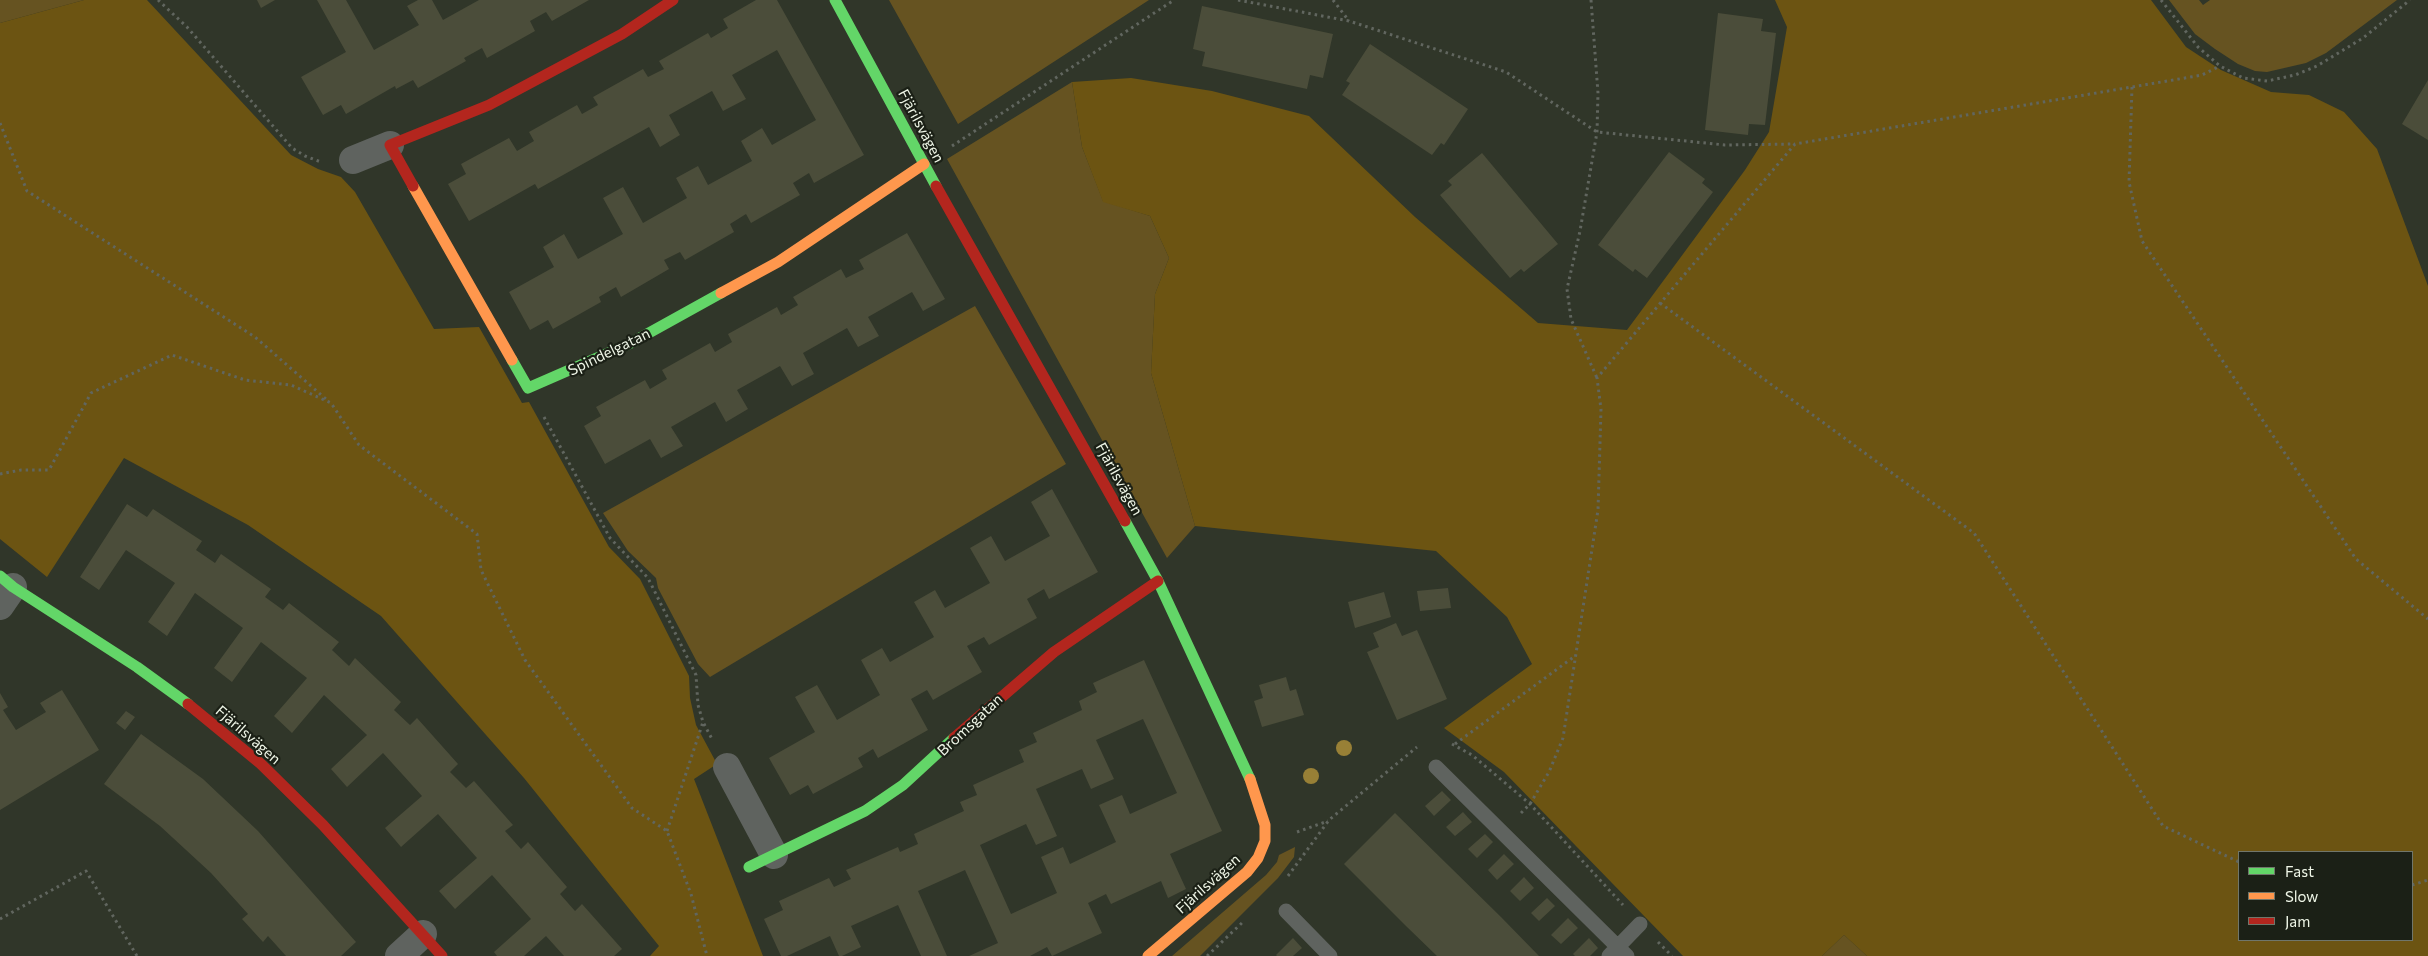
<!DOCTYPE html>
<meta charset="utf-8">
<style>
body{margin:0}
#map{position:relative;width:2428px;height:956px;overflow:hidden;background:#303629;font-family:Commissioner,sans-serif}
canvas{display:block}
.legend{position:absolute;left:2238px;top:851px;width:175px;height:90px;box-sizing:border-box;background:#1b2016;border:1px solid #70766a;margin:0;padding:6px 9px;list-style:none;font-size:15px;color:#eff6e7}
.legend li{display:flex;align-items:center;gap:10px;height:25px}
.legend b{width:25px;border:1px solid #70766a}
</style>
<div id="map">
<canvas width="2428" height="956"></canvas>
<ul class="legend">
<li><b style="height:6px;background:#63d668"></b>Fast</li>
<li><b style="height:6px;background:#ff974d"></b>Slow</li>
<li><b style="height:6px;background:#b3261e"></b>Jam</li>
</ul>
</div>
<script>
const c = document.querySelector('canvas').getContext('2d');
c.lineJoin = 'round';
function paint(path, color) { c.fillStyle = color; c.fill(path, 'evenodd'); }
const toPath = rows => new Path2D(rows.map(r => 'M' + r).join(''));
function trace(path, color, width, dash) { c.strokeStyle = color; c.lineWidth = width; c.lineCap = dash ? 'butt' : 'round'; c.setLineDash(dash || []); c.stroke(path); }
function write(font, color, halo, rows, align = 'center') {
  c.font = font + ' Commissioner,sans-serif'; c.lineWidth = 4.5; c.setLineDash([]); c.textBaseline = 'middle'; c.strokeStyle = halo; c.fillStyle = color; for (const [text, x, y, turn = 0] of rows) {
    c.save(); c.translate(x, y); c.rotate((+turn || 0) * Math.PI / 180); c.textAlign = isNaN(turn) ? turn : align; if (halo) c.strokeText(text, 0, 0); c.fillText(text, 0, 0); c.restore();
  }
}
const green = toPath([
 [0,0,84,0,0,23],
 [889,0,1149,0,958,124],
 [2169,0,2199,0,2203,5,2210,0,2397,0,2326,53,2306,63,2267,72,2255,71,2238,64,2215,49,2195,34],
 [1072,82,1082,147,1103,201,1150,216,1169,258,1155,294,1151,373,1195,526,1167,558,947,159],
 [975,306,1066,464,710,677,698,664,658,588,656,578,628,551,603,513],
 [1295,847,1294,857,1278,878,1200,956,1172,956,1266,875,1277,862,1279,855],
 [1844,935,1867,956,1822,956]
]);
const forest = toPath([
 [84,0,147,0,291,155,318,169,341,177,355,192,434,329,479,327,522,403,529,402,609,547,640,579,689,676,690,698,696,725,717,764,694,779,763,956,650,956,659,946,524,778,381,616,248,525,124,458,47,577,0,539,0,23],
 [1775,0,2151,0,2186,47,2221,70,2271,92,2309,95,2344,112,2377,149,2428,286,2428,956,1867,956,1844,935,1822,956,1683,956,1504,772,1444,728,1532,664,1507,617,1436,551,1195,526,1151,373,1155,294,1169,258,1150,216,1103,202,1082,147,1072,82,1131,78,1212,91,1309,116,1415,217,1538,323,1627,330,1745,170,1769,132,1787,27],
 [2412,852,2412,940,2239,940,2239,852]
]);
const building = toPath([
 [257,0,275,0,261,8],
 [317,0,346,0,374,50,419,25,407,6,418,0,432,0,443,20,479,0,589,0,552,21,546,12,530,21,535,31,487,58,482,48,464,58,466,61,418,88,413,80,396,89,395,86,346,114,341,105,323,115,301,77,346,52],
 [756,0,777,0,864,155,814,183,809,173,793,183,800,195,751,223,746,214,730,224,734,232,685,260,680,252,664,260,669,269,621,297,616,287,599,297,601,302,553,329,548,320,530,330,509,292,554,267,543,247,564,234,578,259,623,234,603,198,623,187,643,223,687,198,676,178,698,166,708,185,752,161,741,141,762,128,772,145,816,120,777,50,732,75,746,99,723,111,712,91,669,115,680,135,660,147,649,127,538,189,535,184,469,221,448,184,466,174,461,164,509,138,517,151,534,141,529,132,577,105,582,114,598,105,593,97,643,69,648,77,664,69,659,61,708,33,711,38,728,28,723,19],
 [1202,6,1333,34,1323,78,1310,75,1307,89,1202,66,1205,52,1193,49],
 [1718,13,1763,19,1761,31,1776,33,1765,125,1749,124,1748,135,1705,130],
 [1370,44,1468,109,1444,145,1441,143,1432,155,1342,95,1350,83,1346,81],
 [2428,80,2428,140,2402,124],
 [1669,152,1705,179,1702,183,1713,192,1647,278,1635,269,1633,272,1598,245],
 [1482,153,1558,244,1524,272,1521,269,1510,278,1440,195,1452,185,1448,181],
 [907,233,945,299,923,311,912,292,868,317,879,336,858,347,847,328,803,353,814,374,792,386,780,366,737,390,748,409,726,422,715,402,671,427,683,446,661,458,650,439,605,464,584,426,601,416,596,407,645,380,650,389,667,379,662,370,710,343,715,352,732,342,728,334,777,307,781,315,798,305,793,297,841,269,846,278,864,269,859,260],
 [1052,489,1098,572,1049,599,1044,589,1027,599,1037,618,989,645,984,637,967,646,982,672,933,700,927,690,911,699,928,730,878,758,873,749,858,758,863,767,813,794,808,785,790,795,769,758,815,732,795,697,817,685,837,720,880,695,861,660,882,648,890,662,934,637,914,602,935,590,945,608,990,583,970,548,991,536,1005,561,1050,536,1031,502],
 [127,504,147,517,153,509,202,541,196,550,215,563,221,554,271,589,265,597,283,610,289,603,339,642,332,650,349,666,355,658,401,702,394,710,410,725,417,718,458,764,450,772,466,788,474,781,513,825,505,831,521,849,528,842,567,887,560,894,575,911,582,904,622,949,614,956,564,956,546,936,524,956,497,956,494,952,531,919,492,875,455,909,439,891,477,858,438,814,401,847,385,828,422,796,383,753,347,787,331,769,367,735,324,695,292,733,274,716,307,678,261,642,232,682,214,668,243,628,195,593,167,636,148,622,175,583,126,550,99,590,80,577],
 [1448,588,1451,608,1420,611,1417,591],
 [1384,592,1391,617,1355,628,1348,602],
 [1396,623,1402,636,1417,630,1447,699,1397,720,1367,652,1379,647,1373,633],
 [1144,660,1222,831,1170,854,1186,889,1168,898,1161,881,1111,904,1106,894,1088,903,1102,933,1052,956,1047,947,1030,956,969,956,998,943,965,870,918,891,947,956,921,956,898,905,851,926,861,947,842,956,839,956,830,936,787,956,781,956,764,919,783,910,779,901,829,878,834,887,851,879,846,870,898,847,900,852,918,844,914,834,964,811,960,802,977,795,973,785,1024,762,1019,750,1037,742,1033,733,1082,710,1079,701,1097,692,1093,683],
 [1143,719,1177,793,1130,814,1122,795,1099,805,1116,842,1070,864,1063,847,1041,857,1057,893,1011,914,980,845,1026,824,1036,845,1057,836,1036,789,1082,769,1091,789,1114,779,1096,740],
 [1286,677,1290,691,1296,689,1304,715,1262,727,1254,701,1263,698,1259,685],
 [62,690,99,750,0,810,0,693,8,707,3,710,16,730,46,712,40,703],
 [126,711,135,717,125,730,116,723],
 [141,734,203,779,258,831,356,942,341,956,286,956,268,936,263,942,242,919,248,914,211,873,160,826,104,784],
 [1442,791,1451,800,1434,816,1425,806],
 [1463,812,1472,822,1455,836,1446,827],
 [1395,813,1501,917,1539,956,1437,956,1407,927,1344,864],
 [1485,834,1493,842,1477,858,1468,849],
 [1504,854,1514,864,1497,880,1488,870],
 [1524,877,1534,888,1520,901,1510,891],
 [1547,898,1555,906,1539,921,1531,913],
 [1568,918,1578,928,1561,944,1551,935],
 [1293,938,1302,948,1293,956,1277,956,1276,955],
 [1589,938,1598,948,1590,956,1575,956,1573,954]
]);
const path = toPath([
 [158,0,187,27,292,148,305,156,321,162],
 [1238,0,1349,21,1506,72,1597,132,1725,145,1795,144],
 [1333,0,1349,21],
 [1591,0,1598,93,1597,132,1580,231,1567,289,1571,319,1597,378],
 [2161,0,2198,47,2220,66,2243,78,2267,81,2295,75,2317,66,2363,38,2410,0],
 [2132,87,2129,182,2142,241,2356,559,2428,619],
 [0,123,27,191,255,337,327,400],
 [952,146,1174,0],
 [1660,303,1974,533,2163,826,2239,862],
 [544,417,610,538,648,578,696,675,698,705,703,722,712,739],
 [0,474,21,470,49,470,91,393,172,355,245,380,291,385,331,403,359,445,477,534,481,570,525,660,632,808,667,831,691,894,707,956],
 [1452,744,1472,755,1530,804,1623,905],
 [1455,744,1575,656],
 [1521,813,1530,804,1549,772,1563,738,1598,510,1601,409,1597,378,1795,144,2185,78,2202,75,2220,66],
 [667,831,703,722],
 [1297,832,1328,821],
 [1288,876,1329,820,1417,747],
 [2412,885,2428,880],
 [0,919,86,871,137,956],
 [1658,942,1672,956],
 [1207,956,1244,921]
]);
const lane = toPath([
 [1436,767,1627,956],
 [1286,911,1330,956],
 [1609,956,1640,924]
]);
const street = toPath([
 [353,160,390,145],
 [0,606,13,587],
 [727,767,774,855],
 [399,956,423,934]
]);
const fast = toPath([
 [835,0,936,186],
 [512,360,528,388,629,344,721,293],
 [1125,521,1158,581,1250,779],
 [0,576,13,587,137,667,188,704],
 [749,867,865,811,903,785,954,738]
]);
const slow = toPath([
 [413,186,512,360],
 [721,293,778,262,924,164],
 [1148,956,1247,872,1258,858,1265,841,1265,825,1250,779]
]);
const jam = toPath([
 [413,186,390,145,489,105,622,34,673,0],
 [936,186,1125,521],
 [188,704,261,764,323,825,442,956],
 [954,738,1054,652,1158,581]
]);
const trees = [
 [1344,748],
 [1311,776]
];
const streetNames = [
 ["Fjärilsvägen",921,126,62],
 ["Spindelgatan",609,352,-26],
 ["Fjärilsvägen",1119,479,61],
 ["Bromsgatan",970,725,-43],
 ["Fjärilsvägen",248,735,41],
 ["Fjärilsvägen",1208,884,-42]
];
paint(green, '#665321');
paint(forest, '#6c5412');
paint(building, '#4b4d3a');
trace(path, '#61665f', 3, [2.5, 4]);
trace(lane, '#5f635f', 15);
trace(street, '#5f635f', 28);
trace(fast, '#63d668', 11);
trace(slow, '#ff974d', 11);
trace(jam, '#b3261e', 11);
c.fillStyle = '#988036';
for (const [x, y] of trees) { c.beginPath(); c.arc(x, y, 8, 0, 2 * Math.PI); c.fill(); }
write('15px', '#eff6e7', '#1b2016', streetNames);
</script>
